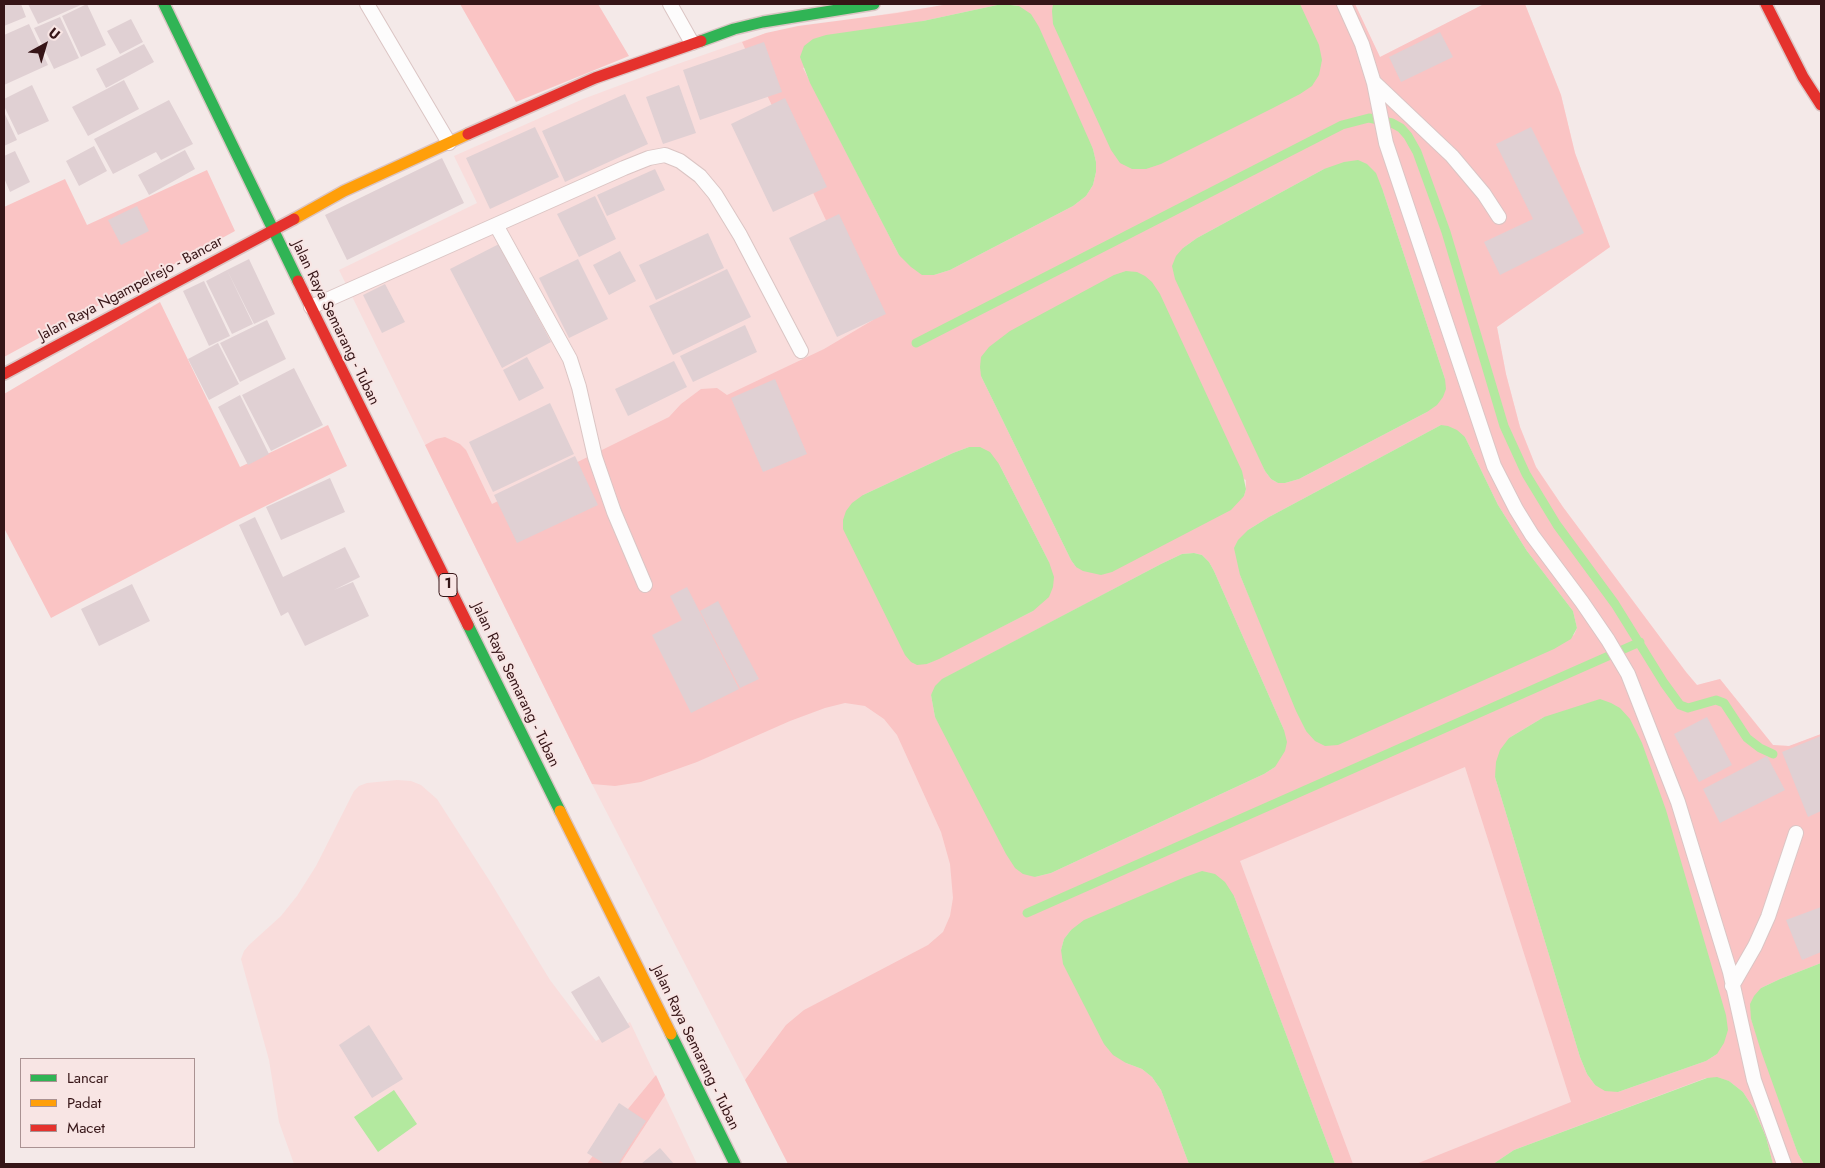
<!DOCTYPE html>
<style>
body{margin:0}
#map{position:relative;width:1825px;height:1168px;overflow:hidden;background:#f4e9e8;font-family:Jost,sans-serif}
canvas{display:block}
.frame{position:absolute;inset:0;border:5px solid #361517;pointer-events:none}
.legend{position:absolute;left:20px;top:1058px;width:175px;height:90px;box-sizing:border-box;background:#f8e5e4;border:1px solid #aa9292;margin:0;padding:6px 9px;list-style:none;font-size:15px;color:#361517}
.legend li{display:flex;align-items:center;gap:10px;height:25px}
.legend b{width:25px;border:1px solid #aa9292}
.north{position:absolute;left:20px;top:20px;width:50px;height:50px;-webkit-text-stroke:4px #f8e5e4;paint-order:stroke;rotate:39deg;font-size:14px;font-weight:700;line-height:20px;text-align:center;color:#361517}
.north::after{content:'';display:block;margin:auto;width:18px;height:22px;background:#361517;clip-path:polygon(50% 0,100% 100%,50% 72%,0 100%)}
</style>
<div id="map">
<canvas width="1825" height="1168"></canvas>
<div class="frame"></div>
<ul class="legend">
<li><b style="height:6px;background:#30b455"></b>Lancar</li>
<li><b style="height:6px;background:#ff9f0a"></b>Padat</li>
<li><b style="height:6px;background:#e5322d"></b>Macet</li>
</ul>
<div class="north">U</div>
</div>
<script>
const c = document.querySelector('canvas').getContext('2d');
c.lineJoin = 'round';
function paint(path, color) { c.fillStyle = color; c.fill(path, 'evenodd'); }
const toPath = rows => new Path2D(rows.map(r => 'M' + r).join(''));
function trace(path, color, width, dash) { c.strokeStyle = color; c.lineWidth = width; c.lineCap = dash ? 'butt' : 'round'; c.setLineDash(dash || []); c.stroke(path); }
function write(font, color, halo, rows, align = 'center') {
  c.font = font + ' Jost,sans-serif'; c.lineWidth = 4; c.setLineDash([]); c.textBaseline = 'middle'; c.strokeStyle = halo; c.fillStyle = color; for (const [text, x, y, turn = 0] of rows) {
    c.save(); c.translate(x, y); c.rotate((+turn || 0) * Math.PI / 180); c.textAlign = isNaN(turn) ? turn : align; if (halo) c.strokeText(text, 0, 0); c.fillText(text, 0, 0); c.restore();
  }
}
const built = toPath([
 [949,4,1355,4,1380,57,1484,4,1525,4,1561,95,1575,153,1610,247,1497,327,1506,374,1520,427,1536,467,1563,507,1686,672,1697,685,1720,679,1773,745,1789,746,1821,734,1821,1164,1161,1164,1027,913,745,1080,592,784,339,270,477,203,454,156,583,99,669,67,766,33],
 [397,780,411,781,421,785,437,799,491,883,550,980,596,1041,630,1022,697,1164,294,1164,279,1122,269,1060,241,959,244,951,249,945,281,916,297,896,316,866,354,791,359,786,367,783]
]);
const green = toPath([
 [460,4,598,4,629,56,516,102],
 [949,4,1002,4,923,21,803,68,899,255,934,275,950,270,1073,206,1086,196,1093,185,1096,172,1096,162,1093,149,1019,6,1010,4,1355,4,1380,57,1484,4,1525,4,1561,95,1575,153,1610,247,1497,327,1506,374,1520,427,1536,467,1563,507,1686,672,1697,685,1720,679,1773,745,1789,746,1821,734,1821,963,1780,979,1761,988,1751,1019,1798,1154,1804,1164,1773,1164,1766,1137,1754,1109,1743,1092,1729,1081,1706,1078,1514,1150,1493,1164,1416,1164,1571,1102,1465,767,1240,861,1353,1164,1335,1164,1234,896,1071,930,1064,939,1061,950,1126,1063,1142,1069,1152,1077,1161,1090,1189,1164,788,1164,745,1080,786,1025,804,1010,928,945,943,932,950,916,953,898,950,864,941,832,897,735,884,719,865,706,845,703,825,708,790,721,697,762,641,782,615,786,592,784,425,445,436,439,445,437,460,444,466,450,492,504,669,417,681,404,701,389,717,388,727,395,824,349,873,320,742,42,766,33,798,26,897,13],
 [1324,169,1383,191,1445,379,1427,412,1299,479,1285,483,1278,483,1271,479,1265,471,1183,248,1197,238],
 [981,376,1246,480,1246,489,1244,496,1076,567,1071,560],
 [1441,425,1465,437,1498,505,1527,551,1573,611,1577,628,1574,635,1306,731,1240,575,1248,530,1269,517],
 [969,447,999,464,1049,562,1033,611,927,664,863,495,953,453],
 [1194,553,1202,555,1209,562,1214,571,1284,730,1275,767,1264,774,1051,873,1035,877,935,717,931,695,943,679,1161,564,1182,554],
 [1544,717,1717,1054,1706,1061,1618,1092,1595,1085,1587,1074,1580,1057,1495,777,1509,738],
 [207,170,235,231,4,357,4,207,65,179,87,225],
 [160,302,240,467,328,425,347,466,231,523,51,618,4,528,4,394],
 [656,1075,665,1095,620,1164,587,1164,614,1126]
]);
const water = toPath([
 [1002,4,1019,6,1031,14,1039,27,1093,149,1096,162,1096,172,1093,185,1086,196,1073,206,950,270,934,275,922,275,911,267,899,255,810,83,800,57,804,46,813,39,826,35,923,21],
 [1053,4,1300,4,1319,45,1322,60,1319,75,1312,86,1300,94,1273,108,1161,164,1146,169,1132,169,1120,163,1111,150,1053,24,1052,11],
 [1358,160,1367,164,1376,173,1383,191,1445,379,1446,389,1443,397,1437,405,1427,412,1299,479,1285,483,1278,483,1271,479,1265,471,1175,279,1172,266,1176,256,1183,248,1197,238,1324,169,1344,162],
 [1126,271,1137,272,1145,276,1152,282,1160,294,1242,471,1246,489,1244,496,1231,510,1112,572,1101,575,1083,571,1076,567,1071,560,981,376,980,367,981,357,989,347,1010,331,1114,275],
 [1441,425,1448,426,1457,430,1465,437,1498,505,1527,551,1573,611,1577,628,1571,639,1554,649,1338,745,1325,746,1315,741,1306,731,1296,711,1240,575,1234,548,1238,540,1248,530,1269,517],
 [969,447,980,447,990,452,999,464,1049,562,1054,577,1053,587,1049,597,1033,611,939,659,927,664,917,665,911,662,905,655,843,529,843,520,846,511,852,503,863,495,953,453],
 [1194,553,1202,555,1209,562,1214,571,1284,730,1287,742,1285,751,1275,767,1264,774,1051,873,1035,877,1023,874,1015,868,1006,854,935,717,931,695,935,686,942,679,1161,564,1182,554],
 [1600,699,1611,703,1620,708,1630,719,1642,743,1666,810,1726,1015,1728,1030,1724,1043,1717,1054,1706,1061,1618,1092,1605,1091,1595,1085,1587,1074,1580,1057,1495,777,1496,762,1500,750,1509,738,1544,717],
 [1202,871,1215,874,1225,882,1234,896,1335,1164,1189,1164,1161,1090,1152,1077,1142,1069,1126,1063,1113,1055,1104,1044,1063,964,1061,950,1064,939,1071,930,1084,920,1185,877],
 [1821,963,1821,1164,1804,1164,1798,1154,1761,1051,1751,1019,1750,1004,1754,996,1761,988,1780,979],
 [1717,1077,1729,1081,1743,1092,1754,1109,1766,1137,1773,1164,1493,1164,1514,1150,1707,1078],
 [394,1090,417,1124,378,1152,354,1117]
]);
const stream = toPath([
 [916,343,1342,125,1369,118,1392,123,1401,128,1408,136,1417,152,1446,232,1504,426,1526,474,1557,525,1615,604,1664,683,1680,705,1688,708,1716,700,1724,703,1747,738,1760,748,1773,754],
 [1027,913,1640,642]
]);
const building = toPath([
 [4,4,21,4,26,17,4,26],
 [28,4,83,4,38,24],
 [87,4,106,45,81,57,62,16],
 [60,17,79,58,54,69,34,28],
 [131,19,143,42,120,54,107,31],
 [29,24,48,65,4,85,4,35],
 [1440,32,1453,57,1401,82,1389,57],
 [764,42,782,92,700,120,683,70],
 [144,44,154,62,106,88,96,69],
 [124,80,139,109,88,136,72,107],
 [32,85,49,121,18,135,4,106,4,99],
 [679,85,696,133,663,144,646,97],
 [625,94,648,144,565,182,542,131],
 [785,98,827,187,773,212,731,124],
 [169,100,193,144,161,160,156,152,113,174,94,139],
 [4,112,17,140,4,146],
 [535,127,559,177,490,209,466,158],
 [1531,127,1584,233,1500,275,1484,242,1533,219,1496,144],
 [94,146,107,171,79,186,66,161],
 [185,150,195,169,149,195,138,175],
 [15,151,30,182,10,192,4,178,4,156],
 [442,158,464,203,347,260,325,215],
 [655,169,665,190,607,216,597,195],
 [595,196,616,239,579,257,557,214],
 [137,206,149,231,121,245,108,220],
 [839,214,886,314,837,337,789,238],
 [708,233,724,268,656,300,639,265],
 [499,244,551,342,502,368,450,269],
 [620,251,636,281,609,295,593,265],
 [249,259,275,314,254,324,227,270],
 [578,259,608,319,569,338,539,278],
 [727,269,751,317,673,355,649,306],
 [227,270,253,324,232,334,206,281],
 [204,281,230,336,209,346,183,291],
 [385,284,405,322,382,333,363,295],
 [267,320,286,359,240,382,220,343],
 [745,325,757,352,693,382,680,356],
 [218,343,239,384,209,400,188,359],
 [527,357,544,388,519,401,503,370],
 [674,361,687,387,628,416,615,389],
 [294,368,323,425,271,451,242,395],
 [775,379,807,454,763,472,731,398],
 [240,395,269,454,248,465,218,407],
 [550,403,574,454,493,492,469,442],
 [575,456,598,505,517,543,494,495],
 [330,478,345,512,281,540,266,507],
 [255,517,283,577,345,547,360,577,334,590,353,582,369,616,305,646,288,612,281,616,239,525],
 [132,584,150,621,99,646,81,609],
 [687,587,739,689,691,713,652,635,682,620,670,596],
 [718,601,759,679,740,688,700,611],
 [1707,717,1732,765,1699,782,1674,734],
 [1821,736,1821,811,1808,817,1782,752],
 [1767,756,1785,790,1720,823,1703,789],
 [1821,907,1821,952,1802,960,1786,920],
 [599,976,630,1027,602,1043,571,992],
 [369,1025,403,1079,372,1098,339,1045],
 [619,1103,646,1121,618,1164,605,1164,587,1153],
 [660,1148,674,1164,641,1164]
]);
const lane = toPath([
 [367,4,449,143],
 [670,4,692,43],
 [1344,4,1362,44,1374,83,1386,143,1494,466,1516,509,1532,535,1582,602,1608,640,1628,674,1678,802,1730,972,1754,1080,1784,1164],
 [1375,83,1452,156,1484,194,1499,217],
 [496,225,570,359,579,387,595,457,614,512,645,585],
 [311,307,624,168,649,158,665,155,680,161,700,176,715,194,740,235,801,351],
 [1732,986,1755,946,1768,917,1796,833]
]);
const fast = toPath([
 [164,4,298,281],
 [701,41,734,29,763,22,874,4],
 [468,625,560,811],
 [671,1034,735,1164]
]);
const slow = toPath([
 [294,219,344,191,468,134],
 [560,811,671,1034]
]);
const jam = toPath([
 [1766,4,1803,77,1821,105],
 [468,134,595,78,701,41],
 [298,281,468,625],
 [4,374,294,219]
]);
const shields = [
 [448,585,18]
];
const shieldNames = [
 ["1",448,585]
];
const streetNames = [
 ["Jalan Raya Ngampelrejo - Bancar",131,289,-28],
 ["Jalan Raya Semarang - Tuban",335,323,64],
 ["Jalan Raya Semarang - Tuban",515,685,64],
 ["Jalan Raya Semarang - Tuban",695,1048,64]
];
paint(built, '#f9dddc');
paint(green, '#fac4c4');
paint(water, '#b3e99f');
trace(stream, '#b3e99f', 9);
paint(building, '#e0d0d3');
trace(lane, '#dbc5c4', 16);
trace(fast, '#dbc5c4', 14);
trace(slow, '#dbc5c4', 14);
trace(jam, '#dbc5c4', 14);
trace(lane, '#fdfcfc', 14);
trace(fast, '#30b455', 11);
trace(slow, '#ff9f0a', 11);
trace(jam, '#e5322d', 11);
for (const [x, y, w] of shields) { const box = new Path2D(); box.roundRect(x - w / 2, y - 11.5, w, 23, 4); c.fillStyle = '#f8e5e4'; c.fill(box); trace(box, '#361517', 1); }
write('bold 14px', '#361517', null, shieldNames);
write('15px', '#361517', '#f8e5e4', streetNames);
</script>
